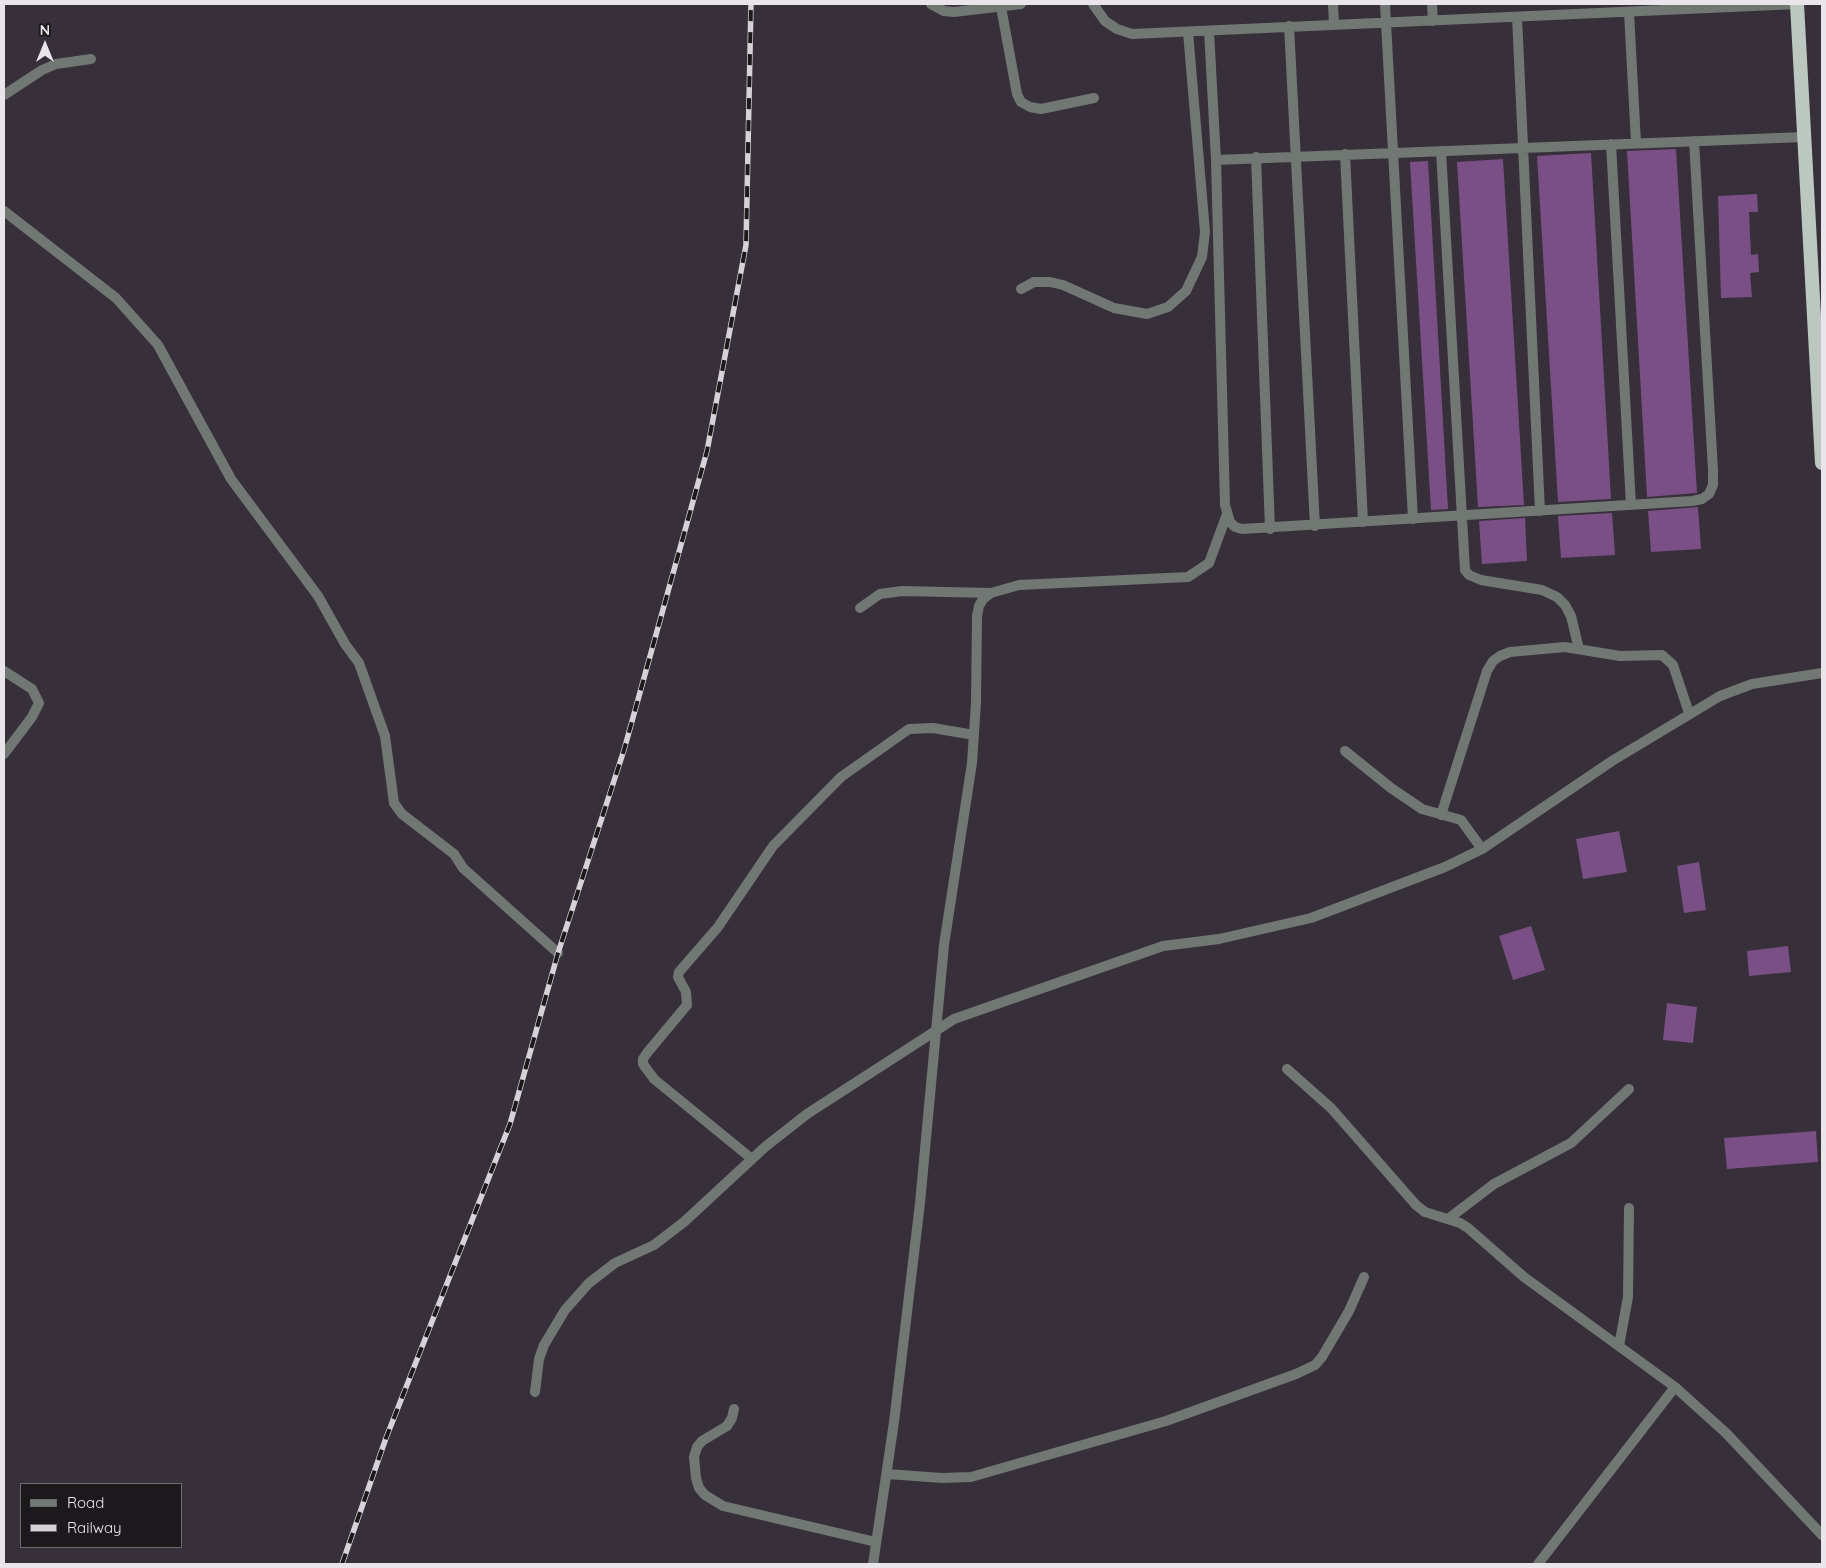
<!DOCTYPE html>
<style>
body{margin:0}
#map{position:relative;width:1826px;height:1568px;overflow:hidden;background:#372f39;font-family:Quicksand,sans-serif}
canvas{display:block}
.frame{position:absolute;inset:0;border:5px solid #eae5eb;pointer-events:none}
.legend{position:absolute;left:20px;top:1483px;width:162px;height:65px;box-sizing:border-box;background:#1c191d;border:1px solid #6e6b6f;margin:0;padding:6px 9px;list-style:none;font-size:15px;color:#eae5eb}
.legend li{display:flex;align-items:center;gap:10px;height:25px}
.legend b{width:25px;border:1px solid #6e6b6f}
.north{position:absolute;left:20px;top:20px;width:50px;height:50px;-webkit-text-stroke:4px #1c191d;paint-order:stroke;rotate:0deg;font-size:14px;font-weight:700;line-height:20px;text-align:center;color:#eae5eb}
.north::after{content:'';display:block;margin:auto;width:18px;height:22px;background:#eae5eb;clip-path:polygon(50% 0,100% 100%,50% 72%,0 100%)}
</style>
<div id="map">
<canvas width="1826" height="1568"></canvas>
<div class="frame"></div>
<ul class="legend">
<li><b style="height:6px;background:#717773"></b>Road</li>
<li><b style="height:6px;background:#d7d2d8"></b>Railway</li>
</ul>
<div class="north">N</div>
</div>
<script>
const c = document.querySelector('canvas').getContext('2d');
c.lineJoin = 'round';
function paint(path, color) { c.fillStyle = color; c.fill(path, 'evenodd'); }
const toPath = rows => new Path2D(rows.map(r => 'M' + r).join(''));
function trace(path, color, width, dash) { c.strokeStyle = color; c.lineWidth = width; c.lineCap = dash ? 'butt' : 'round'; c.setLineDash(dash || []); c.stroke(path); }
const building = toPath([
 [1676,149,1697,493,1647,497,1627,151],
 [1591,153,1611,499,1558,502,1537,156],
 [1503,159,1524,505,1478,507,1457,162],
 [1428,161,1448,509,1431,510,1410,162],
 [1757,194,1758,212,1749,212,1751,255,1758,254,1759,272,1750,273,1752,297,1721,298,1718,196],
 [1698,507,1701,549,1651,552,1648,511],
 [1612,513,1615,555,1561,558,1558,516],
 [1525,518,1527,561,1482,564,1479,521],
 [1619,831,1627,872,1583,879,1576,839],
 [1699,862,1706,910,1684,913,1677,866],
 [1531,926,1545,970,1513,980,1499,936],
 [1788,946,1791,972,1749,976,1747,951],
 [1667,1003,1697,1007,1693,1043,1663,1040],
 [1816,1131,1818,1162,1727,1169,1724,1138]
]);
const service = toPath([
 [931,4,944,11,954,12,1021,4],
 [1001,7,1017,94,1021,102,1030,107,1041,109,1094,98],
 [4,95,42,70,56,64,91,59],
 [1021,289,1034,282,1050,282,1063,285,1114,308,1147,314,1168,307,1186,291,1202,257,1205,232,1188,32]
]);
const minor = toPath([
 [1093,4,1105,21,1117,29,1132,34,1797,4],
 [1333,4,1334,25],
 [1385,4,1413,519],
 [1432,4,1433,21],
 [1629,12,1636,143],
 [1517,17,1540,511],
 [1289,26,1315,526],
 [1209,31,1216,160,1225,505,1230,522,1235,527,1242,529,1692,501,1702,499,1709,494,1713,485,1713,470,1694,141],
 [1611,144,1631,505],
 [1441,151,1465,570,1469,575,1481,580,1542,590,1557,597,1565,605,1571,616,1579,649],
 [1345,154,1363,522],
 [1256,157,1270,529],
 [1216,160,1804,137],
 [4,211,116,298,158,345,231,479,318,596,345,644,359,663,385,736,394,803,402,814,454,854,463,868,558,953],
 [860,608,880,594,902,591,991,593],
 [4,671,32,689,39,703,32,717,4,754],
 [1345,751,1391,788,1422,809,1461,820,1482,849],
 [1441,815,1487,671,1493,661,1500,656,1510,652,1565,647,1620,656,1662,655,1673,665,1689,713],
 [1287,1069,1331,1108,1416,1205,1425,1212,1460,1223,1468,1228,1524,1277,1675,1387,1726,1433,1822,1535],
 [752,1159,654,1079,643,1064,643,1059,647,1053,687,1005,686,992,678,977,679,972,718,927,773,846,841,777,909,729,933,728,974,735],
 [1448,1219,1494,1184,1571,1143,1629,1089],
 [1619,1346,1628,1297,1629,1208],
 [535,1392,539,1359,544,1345,565,1310,589,1283,615,1263,654,1245,684,1222,765,1147,807,1114,954,1019,1163,946,1219,939,1311,918,1445,867,1482,849,1612,761,1720,696,1752,684,1822,673],
 [734,1409,732,1418,727,1426,702,1441,697,1447,694,1457,696,1478,699,1488,705,1495,723,1506,876,1542],
 [887,1474,942,1478,971,1477,1166,1421,1296,1374,1315,1365,1322,1357,1349,1311,1364,1277],
 [873,1564,894,1422,920,1203,944,945,972,763,976,703,977,616,979,606,983,599,991,593,1019,585,1188,577,1209,563,1227,514],
 [1538,1564,1675,1387]
]);
const trunk = toPath([
 [1797,4,1822,463]
]);
const rail = toPath([
 [342,1564,386,1438,510,1124,558,953,624,750,707,451,746,245,751,4]
]);
paint(building, '#7a4f85');
trace(service, '#717773', 10);
trace(minor, '#717773', 10);
trace(trunk, '#bcc8bf', 14);
trace(rail, '#d7d2d8', 5.5);
trace(rail, '#1c191d', 4, [11]);
</script>
